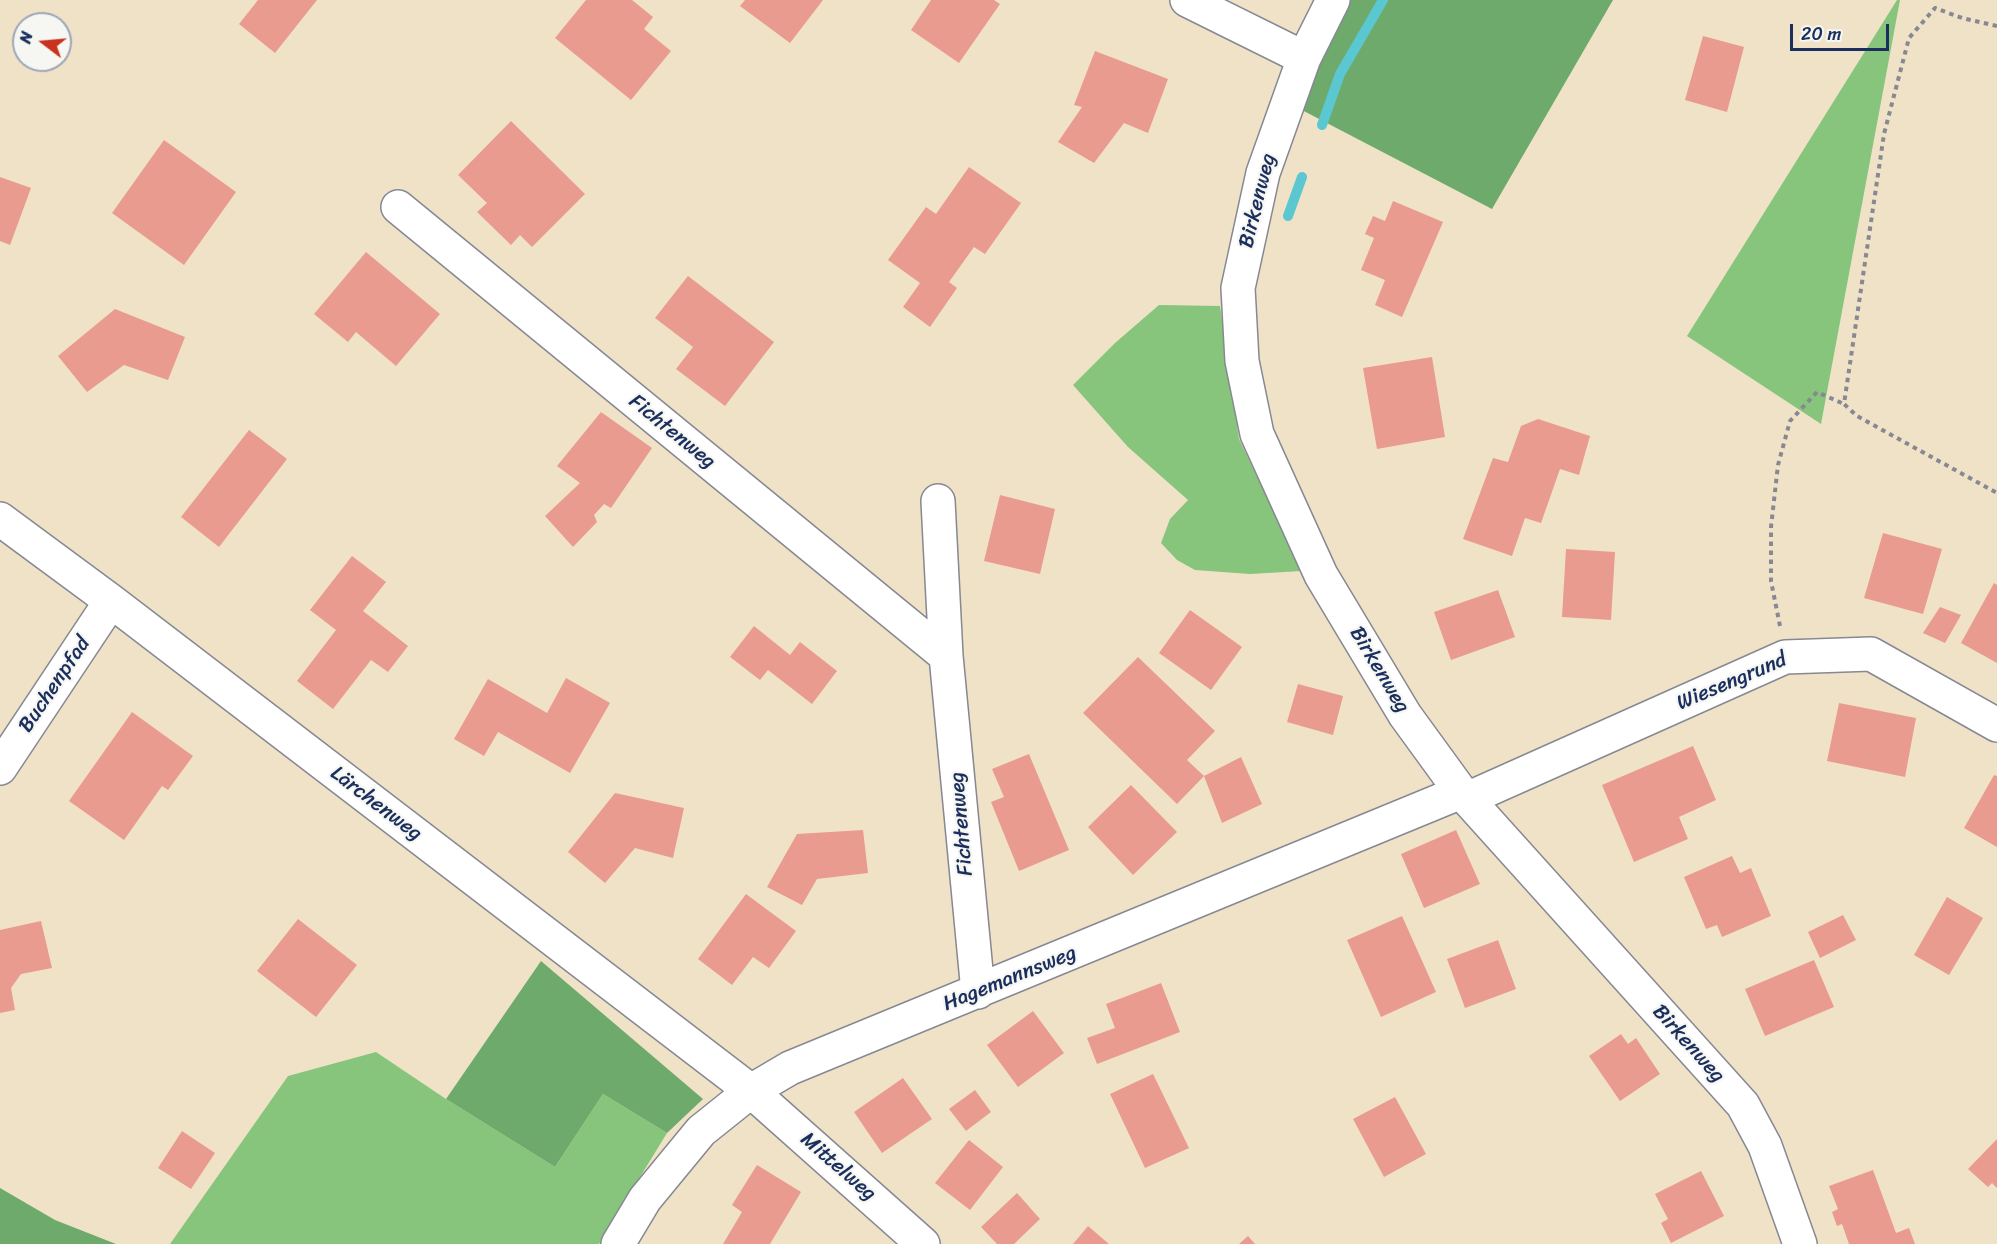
<!DOCTYPE html>
<meta charset="utf-8">
<style>
body{margin:0}
#map{position:relative;width:1997px;height:1244px;overflow:hidden;background:#f0e2c7;font-family:Sriracha,sans-serif}
canvas{display:block}
.north{position:absolute;left:12px;top:12px;width:60px;height:60px;box-sizing:border-box;background:#f6f6f2;border:2px solid #9ea6b7;border-radius:50%;rotate:286deg;font-size:16px;font-weight:700;line-height:24px;text-align:center;color:#1b2f5e}
.north::after{content:'';display:block;margin:auto;width:21px;height:27px;background:#c8321e;clip-path:polygon(50% 0,100% 100%,50% 72%,0 100%)}
.scale{position:absolute;left:1790px;top:24px;width:99px;height:27px;box-sizing:border-box;border:3px solid #1b2f5e;border-top:0;padding-left:8px;font-size:18px;line-height:21px;white-space:nowrap;color:#1b2f5e;-webkit-text-stroke:4px #f6f6f2;paint-order:stroke}
</style>
<div id="map">
<canvas width="1997" height="1244"></canvas>
<div class="north">N</div>
<div class="scale">20 m</div>
</div>
<script>
const c = document.querySelector('canvas').getContext('2d');
c.lineJoin = 'round';
function paint(path, color) { c.fillStyle = color; c.fill(path, 'evenodd'); }
const toPath = rows => new Path2D(rows.map(r => 'M' + r).join(''));
function trace(path, color, width, dash) { c.strokeStyle = color; c.lineWidth = width; c.lineCap = dash ? 'butt' : 'round'; c.setLineDash(dash || []); c.stroke(path); }
function write(font, color, halo, rows, align = 'center') {
  c.font = font + ' Sriracha,sans-serif'; c.lineWidth = 4.5; c.setLineDash([]); c.textBaseline = 'middle'; c.strokeStyle = halo; c.fillStyle = color; for (const [text, x, y, turn = 0] of rows) {
    c.save(); c.translate(x, y); c.rotate((+turn || 0) * Math.PI / 180); c.textAlign = isNaN(turn) ? turn : align; if (halo) c.strokeText(text, 0, 0); c.fillText(text, 0, 0); c.restore();
  }
}
const green = toPath([
 [1897,0,1900,0,1821,424,1687,336],
 [1159,305,1220,306,1239,439,1302,571,1250,574,1195,570,1177,560,1161,543,1170,519,1188,500,1128,447,1073,385,1115,343],
 [376,1052,446,1099,555,1167,603,1094,667,1133,599,1244,170,1244,288,1076]
]);
const forest = toPath([
 [1349,0,1613,0,1492,209,1298,108],
 [541,961,703,1099,667,1133,603,1094,555,1167,446,1099],
 [0,1188,55,1220,116,1244,0,1244]
]);
const stream = toPath([
 [1322,125,1340,74,1383,0],
 [1288,216,1302,177]
]);
const building = toPath([
 [258,0,317,0,275,53,239,24],
 [586,0,632,0,653,17,644,29,671,51,631,100,555,38],
 [745,0,823,0,790,43,740,6],
 [931,0,994,0,1000,4,959,63,911,30],
 [1703,36,1744,47,1727,112,1685,100],
 [1095,51,1168,79,1148,133,1124,123,1094,163,1058,142,1082,107,1074,105],
 [511,121,585,194,532,247,520,235,511,245,477,212,487,203,458,175],
 [164,140,236,192,184,265,112,213],
 [969,167,1021,203,985,254,974,247,949,282,957,288,930,327,903,307,920,283,888,260,926,207,936,214],
 [0,177,31,188,10,245,0,241],
 [1393,201,1443,222,1402,317,1375,305,1385,280,1361,270,1374,238,1365,234,1373,216,1385,221],
 [366,252,440,314,396,366,356,332,348,342,314,314],
 [688,276,774,342,725,406,676,369,693,347,655,318],
 [115,309,185,337,168,380,124,365,87,392,58,356],
 [1432,357,1445,437,1377,449,1363,368],
 [601,412,652,448,611,508,604,504,594,515,597,522,573,547,545,516,580,483,557,466],
 [1538,419,1590,436,1579,475,1560,469,1541,523,1525,518,1512,556,1463,539,1493,458,1508,462,1521,426],
 [249,430,287,459,219,547,181,517],
 [1000,495,1055,509,1040,574,984,561],
 [1883,533,1942,549,1923,614,1864,598],
 [1566,549,1615,552,1611,620,1562,617],
 [352,556,386,582,363,611,408,646,388,672,371,660,333,709,297,681,336,630,310,610],
 [1994,583,1997,585,1997,663,1961,643],
 [1498,590,1515,637,1451,660,1434,612],
 [1940,607,1961,615,1945,643,1923,633],
 [1190,610,1242,647,1211,690,1159,653],
 [754,626,790,655,800,642,837,671,812,704,768,670,760,680,730,657],
 [1138,657,1215,731,1187,760,1204,776,1177,804,1083,713],
 [566,678,610,703,570,773,498,732,484,756,454,739,488,679,547,713],
 [1298,684,1343,696,1333,735,1287,722],
 [1839,703,1916,718,1905,777,1827,761],
 [132,712,193,756,168,790,162,786,124,840,69,801],
 [1693,746,1716,800,1679,817,1688,839,1634,862,1602,785],
 [1029,754,1069,850,1019,871,991,802,1004,797,992,769],
 [1241,757,1262,804,1222,823,1204,776],
 [1994,775,1997,776,1997,847,1964,828],
 [1131,785,1177,832,1133,875,1088,827],
 [615,793,684,808,673,858,635,848,605,883,568,852],
 [863,830,868,873,817,879,802,905,767,887,797,834],
 [1456,830,1480,884,1424,908,1401,854],
 [1732,856,1740,873,1751,868,1771,916,1722,937,1717,925,1706,929,1684,877],
 [746,894,796,931,769,968,753,957,732,985,698,959],
 [1947,897,1983,918,1949,975,1914,955],
 [1843,915,1856,940,1820,958,1808,932],
 [1402,916,1436,992,1381,1017,1347,940],
 [298,919,357,965,316,1017,257,971],
 [41,921,52,968,21,974,11,988,15,1010,0,1013,0,930],
 [1498,940,1516,989,1465,1008,1447,959],
 [1814,960,1834,1007,1765,1036,1745,989],
 [1161,983,1180,1032,1097,1064,1087,1038,1115,1028,1106,1004],
 [1033,1011,1064,1053,1018,1087,987,1045],
 [1621,1034,1628,1044,1636,1038,1660,1074,1620,1101,1589,1056],
 [1153,1074,1189,1148,1145,1168,1110,1094],
 [903,1078,932,1119,882,1153,854,1112],
 [975,1090,991,1112,966,1131,949,1109],
 [1395,1097,1426,1154,1384,1177,1353,1119],
 [182,1131,215,1153,191,1189,158,1168],
 [1997,1139,1997,1188,1992,1183,1988,1187,1968,1169],
 [969,1140,1003,1167,970,1210,935,1183],
 [757,1165,801,1192,770,1244,723,1244,742,1212,732,1205],
 [1873,1170,1896,1233,1909,1228,1915,1244,1849,1244,1842,1224,1837,1226,1832,1212,1838,1209,1829,1186],
 [1701,1171,1724,1216,1671,1243,1661,1223,1668,1219,1655,1194],
 [1017,1193,1040,1219,1014,1244,997,1244,981,1227],
 [1088,1226,1109,1244,1073,1244],
 [1248,1236,1255,1244,1239,1244]
]);
const path = toPath([
 [1997,26,1962,18,1935,8,1909,38,1884,134,1844,404,1857,416,1997,493],
 [1780,626,1771,581,1771,527,1778,465,1790,421,1817,392,1844,404]
]);
const minor = toPath([
 [1187,0,1304,58],
 [1333,0,1304,58,1263,173,1238,288,1242,361,1257,434,1321,575,1405,715,1461,792,1743,1105,1765,1146,1800,1244],
 [398,207,946,656,978,992],
 [938,501,946,656],
 [0,519,111,601,751,1091,923,1244],
 [0,768,111,601],
 [1467,799,1785,657,1871,654,1997,725],
 [618,1244,645,1199,701,1131,751,1091,790,1068,1461,792]
]);
const streetNames = [
 ["Birkenweg",1258,201,-76],
 ["Fichtenweg",672,432,39],
 ["Birkenweg",1379,670,59],
 ["Wiesengrund",1732,682,-23],
 ["Buchenpfad",55,685,-56],
 ["Lärchenweg",376,804,37],
 ["Fichtenweg",962,824,-95],
 ["Hagemannsweg",1010,979,-22],
 ["Birkenweg",1688,1044,48],
 ["Mittelweg",838,1167,41]
];
paint(green, '#87c57c');
paint(forest, '#6daa6c');
trace(stream, '#5ac7d1', 10);
paint(building, '#e99b90');
trace(minor, '#868892', 36);
trace(path, '#868892', 4, [4.5, 4.5]);
trace(minor, '#fff', 33);
write('21px', '#1b2f5e', '#f6f6f2', streetNames);
</script>
